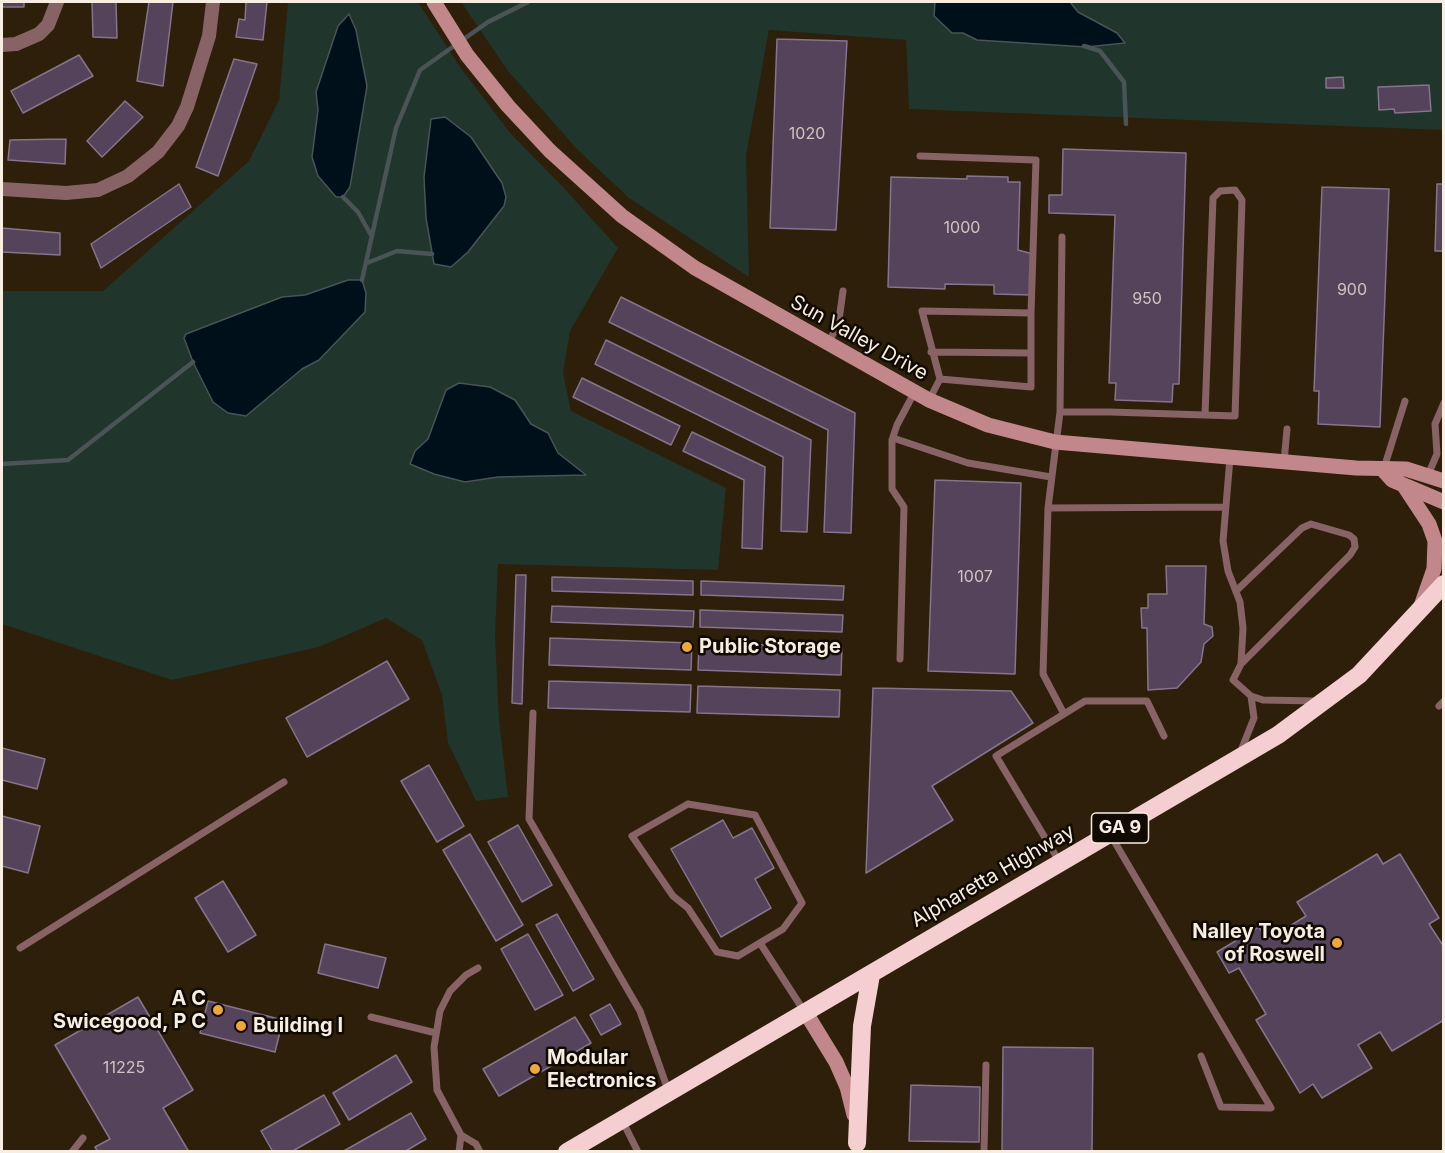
<!DOCTYPE html>
<style>
body{margin:0}
#map{position:relative;width:1445px;height:1153px;overflow:hidden;background:#2d1f09;font-family:Inter,sans-serif}
canvas{display:block}
.frame{position:absolute;inset:0;border:3px solid #f7eee1;pointer-events:none}
</style>
<div id="map">
<canvas width="1445" height="1153"></canvas>
<div class="frame"></div>
</div>
<script>
const c = document.querySelector('canvas').getContext('2d');
c.lineJoin = 'round';
function paint(path, color) { c.fillStyle = color; c.fill(path, 'evenodd'); }
const toPath = rows => new Path2D(rows.map(r => 'M' + r).join(''));
function trace(path, color, width, dash) { c.strokeStyle = color; c.lineWidth = width; c.lineCap = dash ? 'butt' : 'round'; c.setLineDash(dash || []); c.stroke(path); }
function write(font, color, halo, rows, align = 'center') {
  c.font = font + ' Inter,sans-serif'; c.lineWidth = 5; c.setLineDash([]); c.textBaseline = 'middle'; c.strokeStyle = halo; c.fillStyle = color; for (const [text, x, y, turn = 0] of rows) {
    c.save(); c.translate(x, y); c.rotate((+turn || 0) * Math.PI / 180); c.textAlign = isNaN(turn) ? turn : align; if (halo) c.strokeText(text, 0, 0); c.fillText(text, 0, 0); c.restore();
  }
}
const green = toPath([
 [288,2,418,2,460,67,511,134,564,188,618,248,570,331,563,373,571,411,726,488,718,570,498,564,495,636,499,720,508,797,476,801,448,743,442,695,422,640,386,618,319,647,172,680,2,624,2,291,103,291,249,161,279,100],
 [461,2,1443,2,1443,130,909,109,906,40,769,30,746,156,749,277,629,198,576,148,508,71]
]);
const water = toPath([
 [935,2,1070,2,1078,12,1117,33,1125,43,1086,47,977,40,963,33,952,33,934,16,935,2],
 [349,14,356,30,367,86,350,187,343,197,336,197,318,176,312,157,318,110,316,92,338,26,349,14],
 [445,117,471,137,502,183,506,197,504,206,468,252,451,267,434,264,426,218,424,177,431,119,445,117],
 [348,280,362,280,366,293,365,312,319,360,302,369,246,416,228,413,213,402,193,362,184,338,186,334,282,297,305,295,348,280],
 [459,383,490,387,515,400,531,424,548,433,558,453,586,475,498,477,465,482,434,474,410,464,415,451,428,439,446,390,459,383]
]);
const stream = toPath([
 [1084,46,1100,51,1124,82,1126,124],
 [343,197,358,212,371,235],
 [367,263,397,251,432,254],
 [362,280,396,128,420,70,488,22,528,2],
 [2,464,68,460,193,362]
]);
const building = toPath([
 [2,2,24,2,24,7,2,7,2,2],
 [92,2,116,2,117,38,93,37,92,2],
 [149,2,173,2,163,86,137,81,149,2],
 [246,2,267,2,263,40,236,37,239,19,245,20,246,2],
 [777,39,847,41,836,230,770,228,777,39],
 [79,55,93,76,23,113,11,91,79,55],
 [234,59,257,64,218,176,196,167,234,59],
 [1343,77,1344,88,1326,88,1326,78,1343,77],
 [1429,85,1431,111,1395,113,1394,109,1379,110,1378,87,1429,85],
 [125,101,143,117,102,157,87,141,125,101],
 [66,139,65,164,8,160,10,140,66,139],
 [1063,149,1186,153,1179,384,1173,384,1172,402,1115,400,1116,383,1109,383,1115,215,1049,213,1049,195,1062,195,1063,149],
 [967,176,1008,177,1008,182,1020,182,1018,250,1033,254,1031,295,994,294,994,285,945,284,945,289,888,287,891,177,967,179,967,176],
 [179,184,191,207,101,268,91,244,179,184],
 [1437,184,1444,184,1444,251,1435,251,1437,184],
 [1322,187,1389,189,1380,427,1318,424,1319,391,1314,391,1322,187],
 [2,228,60,233,60,255,2,252,2,228],
 [621,297,855,413,851,533,824,532,828,430,609,322,621,297],
 [606,340,811,440,807,532,781,531,783,457,595,364,606,340],
 [582,378,680,426,671,445,573,397,582,378],
 [692,432,765,467,762,549,742,548,744,480,683,451,692,432],
 [935,480,1021,483,1015,674,928,671,935,480],
 [1166,566,1206,566,1204,624,1212,627,1213,636,1204,644,1201,662,1177,688,1148,690,1147,628,1142,628,1141,608,1148,608,1148,594,1167,594,1166,566],
 [516,575,526,575,522,704,512,703,516,575],
 [552,577,693,581,693,595,552,591,552,577],
 [701,581,844,586,843,600,701,595,701,581],
 [552,606,694,611,693,627,551,622,552,606],
 [700,610,843,615,842,632,700,627,700,610],
 [550,638,692,643,691,670,549,665,550,638],
 [699,643,842,647,841,675,698,670,699,643],
 [387,661,409,699,307,757,286,718,387,661],
 [549,681,691,685,690,712,548,708,549,681],
 [698,686,840,690,839,717,697,713,698,686],
 [873,688,1011,691,1033,723,932,786,953,820,866,873,873,688],
 [2,748,45,759,37,789,2,780,2,748],
 [429,765,464,826,437,842,401,781,429,765],
 [2,816,40,826,28,873,2,866,2,816],
 [723,820,733,838,752,828,774,868,755,879,771,908,721,937,671,849,723,820],
 [518,825,552,885,522,902,488,842,518,825],
 [470,834,523,925,496,941,443,850,470,834],
 [1377,854,1383,864,1400,854,1439,918,1429,924,1444,947,1444,1020,1392,1051,1380,1032,1358,1045,1372,1068,1322,1098,1313,1084,1300,1093,1256,1020,1266,1014,1239,968,1229,973,1217,952,1259,927,1267,940,1306,916,1297,902,1377,854],
 [223,881,256,935,228,952,195,898,223,881],
 [557,914,594,979,573,991,536,925,557,914],
 [528,934,563,995,535,1010,501,949,528,934],
 [325,944,386,958,378,988,318,973,325,944],
 [138,997,193,1090,163,1108,189,1152,98,1152,95,1147,110,1139,55,1045,138,997],
 [208,1001,283,1020,275,1052,200,1033,208,1001],
 [610,1004,621,1024,601,1035,590,1015,610,1004],
 [575,1017,591,1043,499,1096,483,1069,575,1017],
 [1003,1047,1093,1048,1092,1152,1002,1152,1003,1047],
 [396,1055,412,1082,349,1120,333,1093,396,1055],
 [911,1085,980,1087,979,1142,909,1141,911,1085],
 [324,1095,340,1124,291,1152,273,1152,261,1131,324,1095],
 [411,1113,426,1139,404,1152,342,1152,411,1113]
]);
const lane = toPath([
 [920,156,1036,160,1031,313],
 [1062,237,1060,412,1048,508,1043,674,1064,714],
 [829,343,839,320,843,291],
 [931,352,1031,353],
 [929,400,940,379,922,311,1031,313,1031,387,940,379],
 [1060,412,1110,412,1205,415,1235,416,1242,200,1235,190,1220,191,1213,198,1205,415],
 [893,438,968,463,1051,477],
 [1230,458,1223,541,1228,571,1240,602,1243,628,1241,664,1233,680,1251,696,1263,700,1315,701],
 [1284,462,1287,429],
 [1384,468,1405,401],
 [1428,475,1437,454,1435,424,1444,403],
 [1048,508,1225,507],
 [1236,591,1302,528,1311,524,1349,535,1354,539,1355,547,1350,555,1241,664],
 [900,659,904,507,892,489,892,440,897,425,914,393],
 [1439,706,1444,701],
 [533,713,529,819,640,1011,668,1090],
 [1240,753,1254,718,1251,696],
 [688,804,755,815,802,903,783,929,738,956,717,952,688,908,673,896,632,836,688,804],
 [1110,834,1271,1108,1221,1107,1201,1056],
 [1059,861,996,756,1085,701,1147,701,1164,736],
 [760,943,804,1011],
 [20,948,284,782],
 [371,1017,436,1033],
 [623,1122,638,1152],
 [461,1135,437,1090,434,1047,440,1011,450,991,466,975,478,968],
 [72,1152,83,1138],
 [459,1152,461,1135,476,1144,480,1152],
 [984,1152,986,1065]
]);
const street = toPath([
 [2,45,16,44,39,34,48,25,57,2],
 [2,189,66,193,98,190,128,176,158,152,178,126,187,107,209,36,213,2]
]);
const secondary = toPath([
 [434,2,467,55,508,106,550,151,622,216,695,268,929,400,988,425,1055,442,1356,468,1406,469,1444,481],
 [1383,470,1392,480,1444,502],
 [1404,486,1429,524,1435,541,1434,569,1420,609],
 [806,1013,836,1062,847,1087,854,1115]
]);
const highway = toPath([
 [857,1143,862,1026,871,975],
 [567,1152,1278,735,1359,675,1444,584]
]);
const markers = [
 [687,647,6,"#eea73c"],
 [1337,943,6,"#eea73c"],
 [218,1010,6,"#eea73c"],
 [241,1026,6,"#eea73c"],
 [535,1069,6,"#eea73c"]
];
const numberNames = [
 ["1020",807,134],
 ["1000",962,228],
 ["900",1352,290],
 ["950",1147,299],
 ["1007",975,577],
 ["11225",124,1068]
];
const shields = [
 [1120,828,57]
];
const shieldNames = [
 ["GA 9",1120,828]
];
const streetNames = [
 ["Sun Valley Drive",859,338,29],
 ["Alpharetta Highway",993,876,-30]
];
const poiNames = [
 ["Public Storage",699,647],
 ["Nalley Toyota",1325,932,"right"],
 ["of Roswell",1325,955,"right"],
 ["A C",206,999,"right"],
 ["Swicegood, P C",206,1022,"right"],
 ["Building I",253,1026],
 ["Modular",547,1058],
 ["Electronics",547,1081]
];
paint(green, '#20352b');
paint(water, '#00101b');
trace(water, '#4a5356', 1.5);
trace(stream, '#4a5356', 4.5);
paint(building, '#55435b');
trace(building, '#85748b', 1.5);
trace(lane, '#876365', 7);
trace(street, '#876365', 14);
trace(secondary, '#c2878a', 15);
trace(highway, '#f4ced0', 18);
for (const [x, y, r, color] of markers) { const dot = new Path2D(); dot.arc(x, y, r, 0, 2 * Math.PI); c.fillStyle = color; c.fill(dot); trace(dot, '#110a03', 2); }
write('16px', '#cec3c0', null, numberNames);
for (const [x, y, w] of shields) { const box = new Path2D(); box.roundRect(x - w / 2, y - 15, w, 30, 4.5); c.fillStyle = '#110a03'; c.fill(box); trace(box, '#f7eee1', 1.5); }
write('bold 18px', '#f7eee1', null, shieldNames);
write('20px', '#f7eee1', '#110a03', streetNames);
write('bold 20px', '#f7eee1', '#110a03', poiNames, 'left');
</script>
